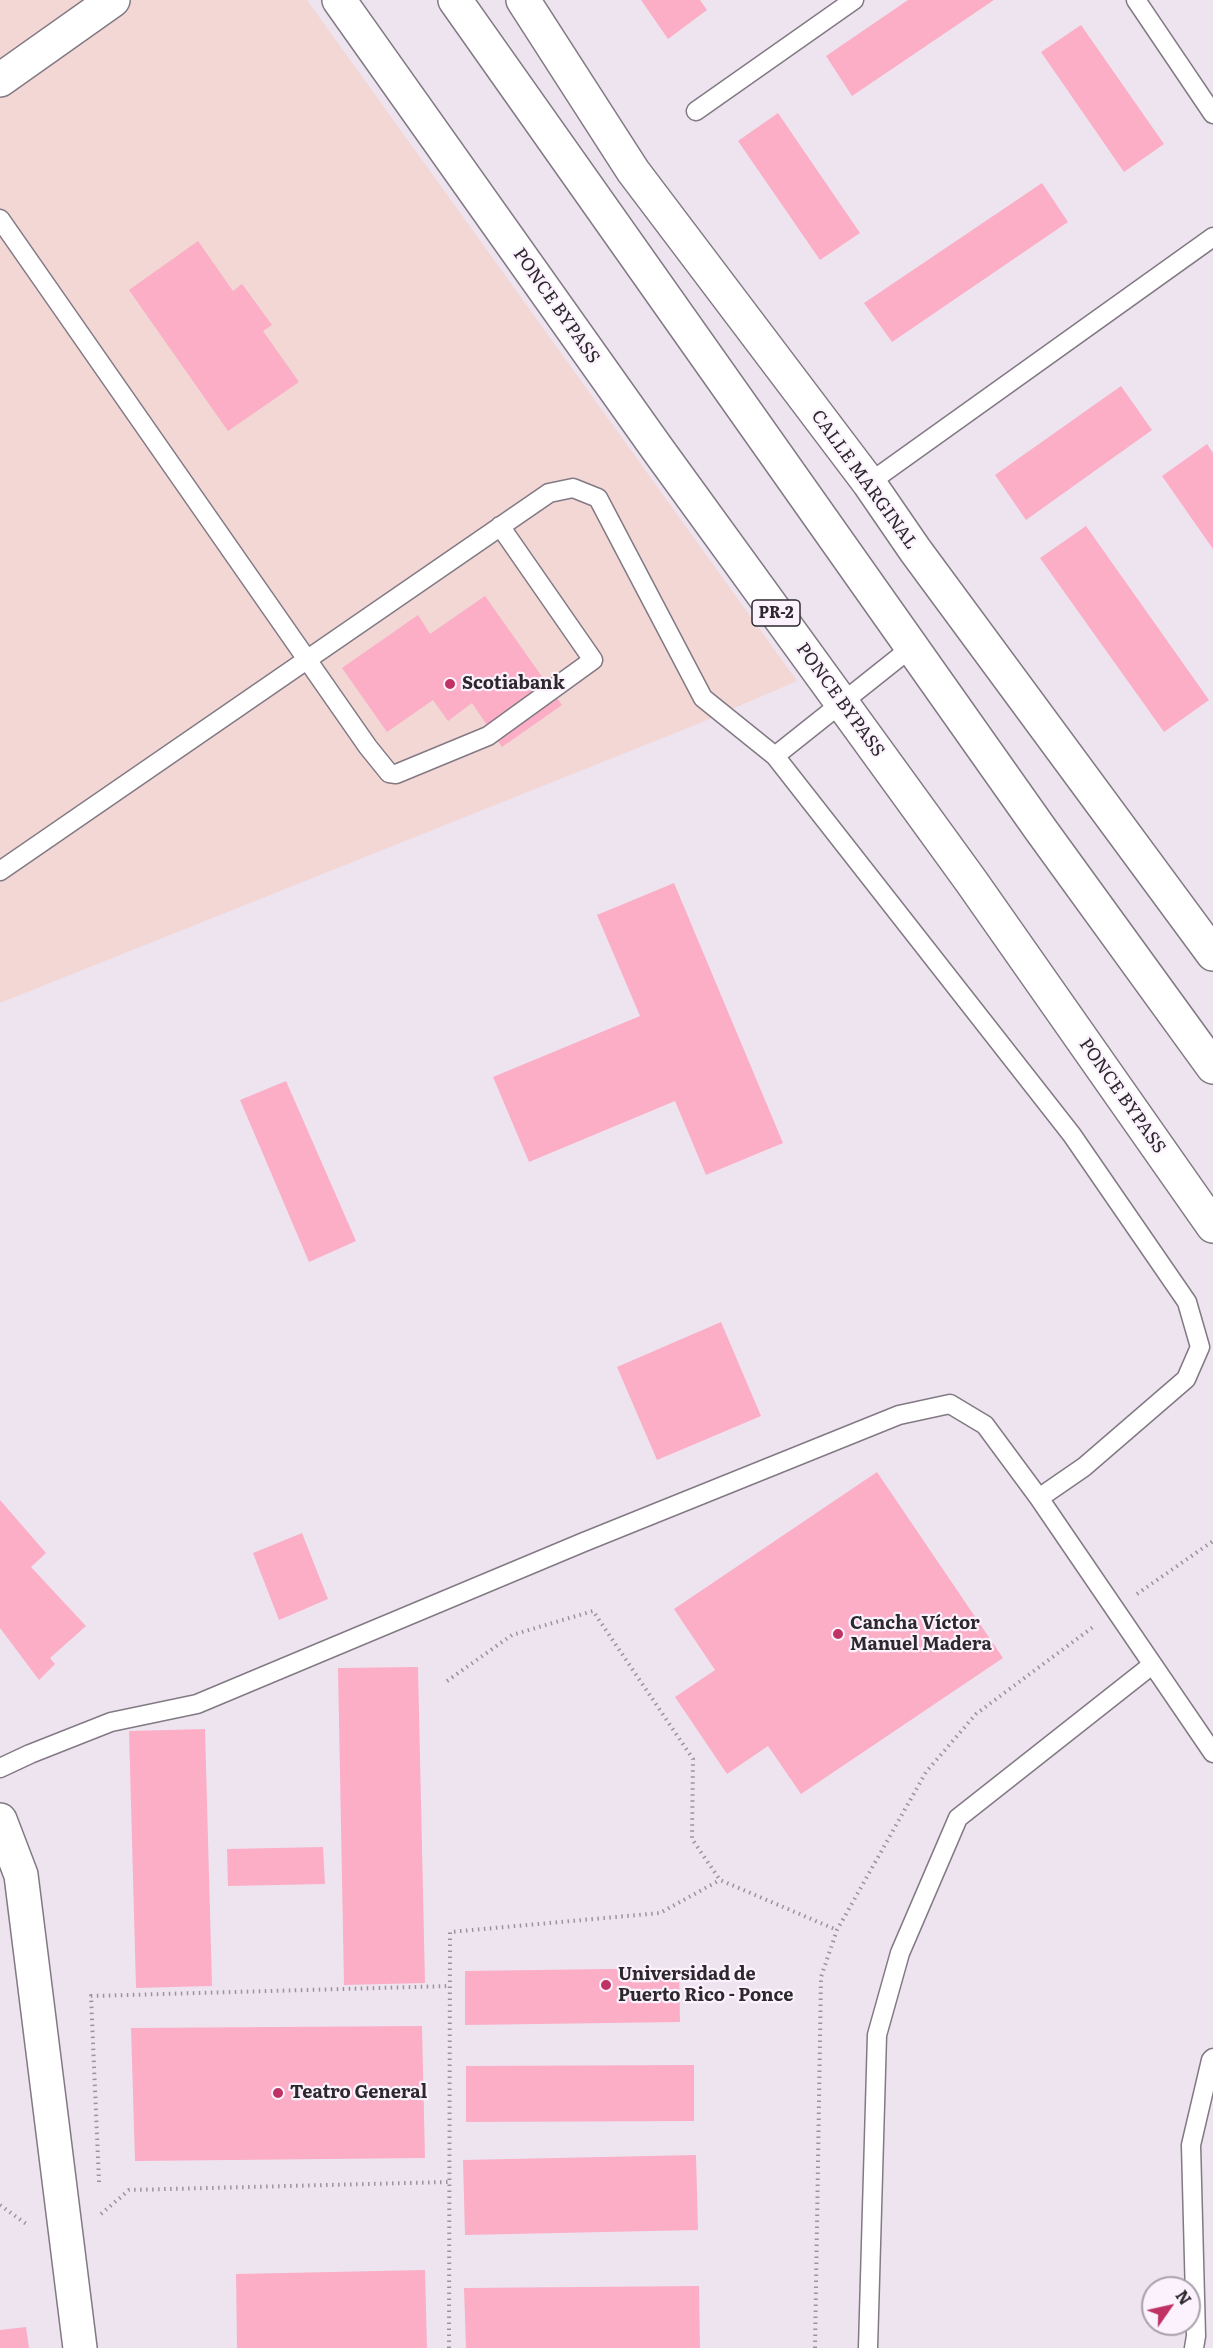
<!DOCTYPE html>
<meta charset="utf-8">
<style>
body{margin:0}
#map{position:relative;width:1213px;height:2348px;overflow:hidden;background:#eee4f0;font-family:Literata,serif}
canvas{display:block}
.north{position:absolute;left:1141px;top:2276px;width:60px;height:60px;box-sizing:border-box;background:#fbf2fe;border:2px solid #a8a1aa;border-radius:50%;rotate:56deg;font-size:16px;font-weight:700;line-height:24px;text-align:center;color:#2c282c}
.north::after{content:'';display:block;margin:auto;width:21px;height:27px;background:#bf3263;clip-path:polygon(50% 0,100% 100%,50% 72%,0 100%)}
</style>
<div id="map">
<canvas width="1213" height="2348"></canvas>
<div class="north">N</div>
</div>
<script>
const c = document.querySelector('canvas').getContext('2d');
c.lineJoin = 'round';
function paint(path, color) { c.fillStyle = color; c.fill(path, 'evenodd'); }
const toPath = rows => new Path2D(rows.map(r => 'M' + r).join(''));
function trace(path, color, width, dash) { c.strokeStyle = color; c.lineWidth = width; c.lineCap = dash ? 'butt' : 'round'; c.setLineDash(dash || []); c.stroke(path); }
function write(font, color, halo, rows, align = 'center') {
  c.font = font + ' Literata,serif'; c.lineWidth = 4.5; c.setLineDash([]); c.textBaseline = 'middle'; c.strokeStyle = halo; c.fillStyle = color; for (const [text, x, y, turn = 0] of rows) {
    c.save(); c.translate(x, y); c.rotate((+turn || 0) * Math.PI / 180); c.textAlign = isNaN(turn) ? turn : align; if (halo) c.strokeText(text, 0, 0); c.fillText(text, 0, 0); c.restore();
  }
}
const commercial = toPath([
 [0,0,307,0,797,681,693,726,0,1003]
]);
const building = toPath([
 [641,0,700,0,707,10,668,39],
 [908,0,994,0,852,96,826,56],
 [1081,25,1164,144,1124,172,1041,52],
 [778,113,860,233,820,260,738,141],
 [1042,183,1068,222,892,342,864,303],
 [198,241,233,291,242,284,272,325,263,331,299,382,228,431,129,290],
 [1121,386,1152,430,1026,520,995,475],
 [1207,444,1213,453,1213,549,1162,476],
 [1086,526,1209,700,1164,732,1040,558],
 [485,596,562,705,502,747,472,703,448,721,433,700,387,732,342,668,418,615,430,634],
 [674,883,783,1143,706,1175,675,1101,529,1162,493,1077,640,1016,597,915],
 [286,1081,356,1241,309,1262,240,1100],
 [721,1322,761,1416,657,1460,617,1367],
 [877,1472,1003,1658,801,1794,768,1746,727,1774,675,1697,715,1670,674,1609],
 [0,1500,46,1553,31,1567,86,1626,50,1658,55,1664,39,1680,0,1628],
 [302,1533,328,1599,279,1620,253,1553],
 [418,1667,425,1983,344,1985,338,1668],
 [205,1729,212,1986,136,1988,129,1731],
 [323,1847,325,1884,228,1886,227,1849],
 [679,1968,680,2022,465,2025,465,1971],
 [422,2026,425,2158,135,2161,131,2028],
 [694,2065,694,2121,466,2122,466,2066],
 [696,2155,698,2230,465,2235,463,2160],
 [425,2270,427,2348,237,2348,236,2274],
 [699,2286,700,2348,466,2348,464,2288],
 [26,2327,29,2348,0,2348,0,2330]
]);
const path = toPath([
 [1137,1594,1213,1541],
 [447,1681,512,1635,593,1611,693,1759,692,1839,720,1880,837,1930],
 [99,2182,91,1996,450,1986],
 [0,2205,29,2226],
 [101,2214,129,2190,448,2182],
 [449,2348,450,1932,660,1913,720,1880],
 [815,2348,821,1977,837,1930,926,1772,976,1714,1093,1627]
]);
const lane = toPath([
 [1136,0,1213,114],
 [696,111,854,0],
 [0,219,368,747,389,773,396,774,488,736,593,660,500,526],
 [869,483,1213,237],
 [775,756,912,647],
 [0,871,549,493,573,488,598,498,703,698,775,756,1072,1135,1187,1302,1200,1347,1186,1379,1084,1467,1039,1498,1213,1753],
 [0,1768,30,1754,111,1722,197,1704,584,1542,899,1415,950,1404,985,1425,1039,1498],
 [868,2348,877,2035,900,1953,958,1818,1152,1665],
 [1194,2348,1196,2336,1191,2145,1211,2060,1213,2058]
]);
const street = toPath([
 [523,0,633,171,869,483,915,550,1213,954],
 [0,1820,21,1875,80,2348]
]);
const secondary = toPath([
 [0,80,113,0]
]);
const highway = toPath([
 [339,0,656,447,971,881,1213,1226],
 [455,0,1041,830,1213,1067]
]);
const markers = [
 [450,684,6,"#bf3263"],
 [838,1634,6,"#bf3263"],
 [606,1985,6,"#bf3263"],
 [278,2093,6,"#bf3263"]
];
const shields = [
 [776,613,48]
];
const shieldNames = [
 ["PR-2",776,613]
];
const streetNames = [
 ["PONCE BYPASS",556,306,55],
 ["CALLE MARGINAL",864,480,54],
 ["PONCE BYPASS",840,700,54],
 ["PONCE BYPASS",1122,1096,55]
];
const poiNames = [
 ["Scotiabank",462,684],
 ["Cancha Víctor",850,1624],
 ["Manuel Madera",850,1645],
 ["Universidad de",618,1975],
 ["Puerto Rico - Ponce",618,1996],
 ["Teatro General",290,2093]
];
paint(commercial, '#f2d7d4');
paint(building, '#fbaec6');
trace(lane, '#827984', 21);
trace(street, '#827984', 36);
trace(secondary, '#827984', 36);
trace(highway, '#827984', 36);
trace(path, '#9a939c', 4, [1.5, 4.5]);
trace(lane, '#fff', 18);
trace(street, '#fff', 33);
trace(secondary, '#fff', 33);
trace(highway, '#fff', 33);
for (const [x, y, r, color] of markers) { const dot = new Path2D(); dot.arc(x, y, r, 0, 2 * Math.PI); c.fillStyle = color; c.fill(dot); trace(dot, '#fbf2fe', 2); }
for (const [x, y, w] of shields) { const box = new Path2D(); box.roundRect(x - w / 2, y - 13, w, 26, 4.5); c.fillStyle = '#fbf2fe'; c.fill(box); trace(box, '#2c282c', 1.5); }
write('bold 16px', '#2c282c', null, shieldNames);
write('18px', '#2c282c', '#fbf2fe', streetNames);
write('bold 18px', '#2c282c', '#fbf2fe', poiNames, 'left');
</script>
